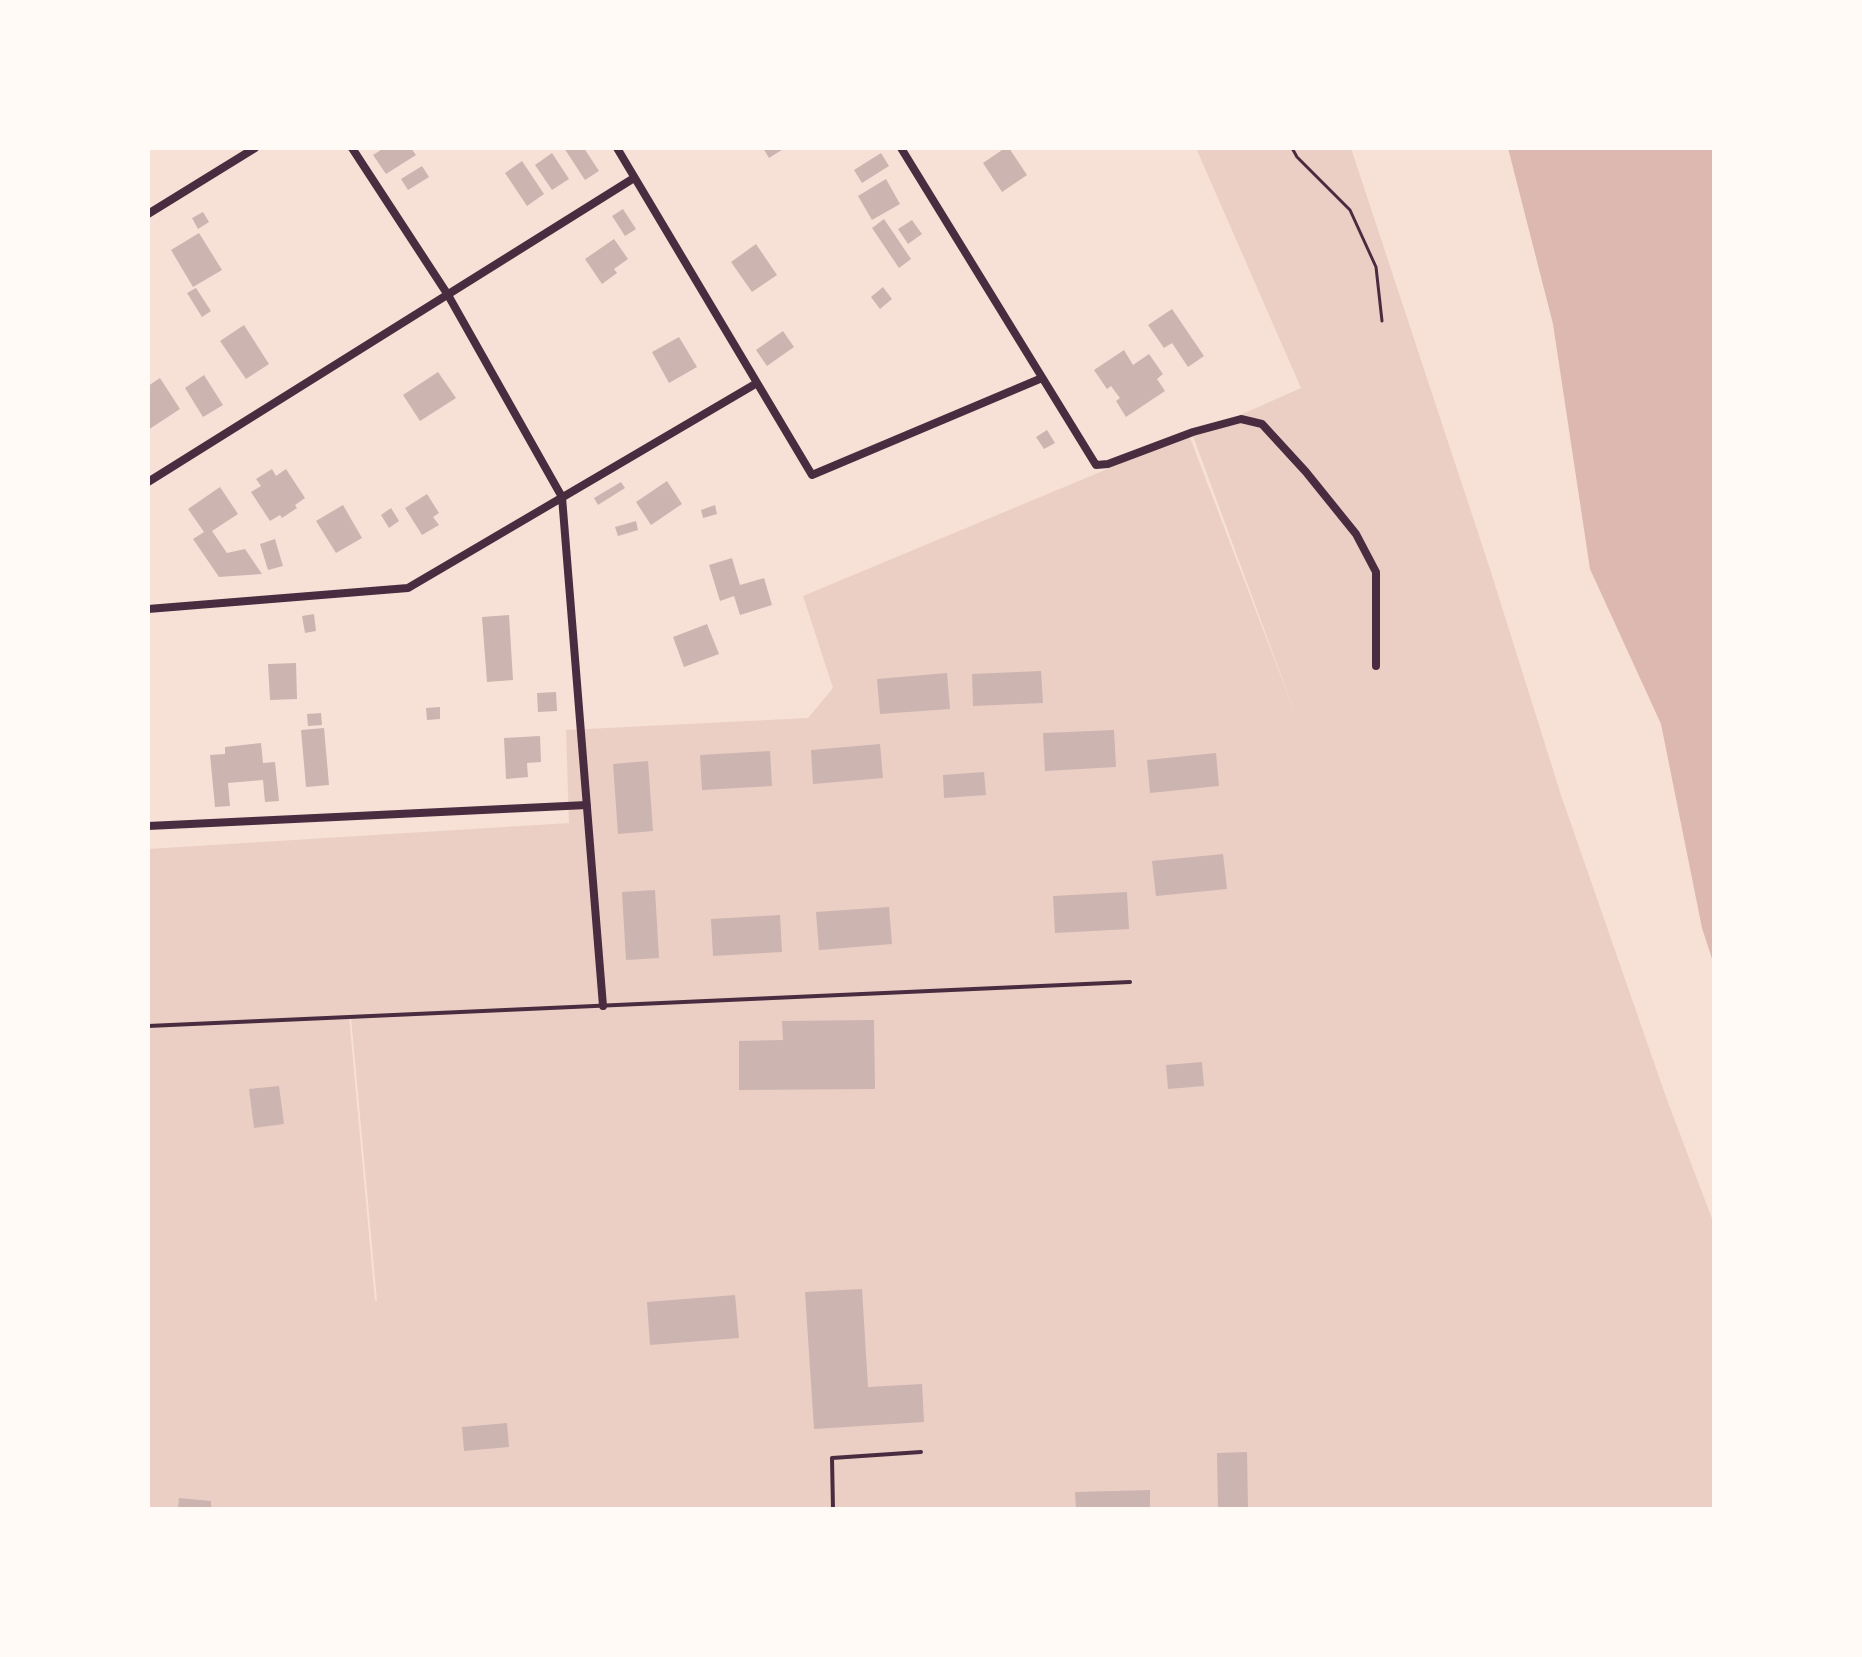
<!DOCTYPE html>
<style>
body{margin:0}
#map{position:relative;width:1862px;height:1657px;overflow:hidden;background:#f7e1d7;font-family:Lato,sans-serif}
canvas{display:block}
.frame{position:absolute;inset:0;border:150px solid #fffaf5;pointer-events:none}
</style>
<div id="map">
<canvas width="1862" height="1657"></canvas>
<div class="frame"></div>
</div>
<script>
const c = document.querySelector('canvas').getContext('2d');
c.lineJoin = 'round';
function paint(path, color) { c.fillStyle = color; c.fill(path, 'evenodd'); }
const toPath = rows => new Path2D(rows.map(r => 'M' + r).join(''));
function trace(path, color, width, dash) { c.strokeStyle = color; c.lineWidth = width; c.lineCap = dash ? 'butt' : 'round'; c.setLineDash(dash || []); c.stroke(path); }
const green = toPath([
 [1196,148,1351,148,1490,569,1561,795,1666,1097,1714,1224,1714,1509,148,1509,148,849,569,823,566,730,808,718,833,688,803,596,1189,435,1299,724,1193,436,1301,388],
 [349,1016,351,1018,377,1301,375,1300]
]);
const water = toPath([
 [1508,148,1714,148,1714,965,1702,928,1661,724,1590,569,1553,324]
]);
const building = toPath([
 [384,148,411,148,416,155,386,174,373,155],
 [564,148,584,148,599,171,585,180],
 [763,148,785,148,769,158],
 [1005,148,1009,148,1027,175,1002,192,983,163],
 [552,153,569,179,552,190,535,165],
 [881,153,889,166,862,183,854,170],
 [522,161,544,194,527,206,505,173],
 [422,166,429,177,408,190,401,179],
 [886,179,900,204,872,220,858,196],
 [623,209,636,229,625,236,612,216],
 [203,212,209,222,198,229,192,218],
 [884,219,911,259,899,268,872,228],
 [912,220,922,234,908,244,898,229],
 [199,233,222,270,193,287,171,250],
 [614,239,628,259,614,269,617,273,602,284,585,259],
 [756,244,777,275,752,292,731,262],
 [883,287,892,299,880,309,871,297],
 [196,288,211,311,202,317,187,293],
 [1172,309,1204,356,1188,367,1172,343,1164,348,1148,325],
 [244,325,269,364,246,379,220,341],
 [783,331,794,347,767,366,756,350],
 [679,337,697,367,669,383,652,352],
 [1124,350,1133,365,1149,354,1163,374,1157,379,1165,391,1126,417,1116,401,1120,398,1111,386,1107,389,1094,370],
 [438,372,456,398,420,421,403,395],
 [204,375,223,405,203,417,185,388],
 [160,378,180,409,148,430,148,386],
 [1047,430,1055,443,1044,449,1036,437],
 [272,469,276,476,286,469,305,498,295,505,297,508,282,518,280,515,270,521,251,492,261,486,256,479],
 [667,481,682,504,651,525,636,502],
 [621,482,625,488,598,505,594,498],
 [220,487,238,514,212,531,227,553,245,549,262,574,219,577,193,539,204,532,188,509],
 [427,494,439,513,433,517,439,525,422,535,405,508],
 [343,505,362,538,336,553,316,521],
 [715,505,717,514,703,518,701,510],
 [391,508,399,521,389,528,381,515],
 [636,521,638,530,618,536,615,527],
 [275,539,283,566,268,570,260,544],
 [732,558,740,585,764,578,772,605,740,615,734,596,720,601,709,565],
 [314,614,316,631,305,633,302,616],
 [509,615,513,680,487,682,482,617],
 [707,624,719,654,684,667,673,637],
 [296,663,297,699,270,700,268,664],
 [1041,671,1043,703,973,706,972,674],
 [947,673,950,709,880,714,877,679],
 [556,692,557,711,538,712,537,693],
 [440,707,440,719,427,720,426,708],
 [321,713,322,725,308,726,307,714],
 [324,728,329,785,306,787,301,730],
 [1114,730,1116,767,1045,771,1043,733],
 [540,736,541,762,527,763,528,777,506,779,504,738],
 [261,743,263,763,275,762,279,801,265,802,263,780,228,783,230,806,215,807,210,755,225,754,225,747],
 [880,744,883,778,813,784,811,750],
 [770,751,772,786,702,790,700,755],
 [1216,753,1219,786,1150,793,1147,760],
 [648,761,653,831,618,834,613,764],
 [984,772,986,795,944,798,943,775],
 [1223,854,1227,889,1156,896,1152,861],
 [655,890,659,958,626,960,622,892],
 [1127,892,1129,929,1055,933,1053,896],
 [889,907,892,944,819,950,816,912],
 [780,915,782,952,713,956,711,919],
 [874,1020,875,1089,739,1090,739,1041,783,1040,782,1021],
 [1202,1062,1204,1086,1168,1089,1166,1065],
 [279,1086,284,1124,254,1128,249,1089],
 [862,1289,868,1387,922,1384,924,1422,814,1429,805,1292],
 [735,1295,739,1338,650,1345,647,1302],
 [507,1423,509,1447,464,1451,462,1427],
 [1247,1452,1248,1509,1218,1509,1217,1453],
 [1150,1490,1150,1509,1076,1509,1075,1492],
 [179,1498,211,1501,211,1509,178,1509]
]);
const path = toPath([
 [1292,148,1297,157,1350,210,1376,267,1382,321]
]);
const service = toPath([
 [148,1026,1130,982],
 [833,1509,832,1458,921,1452]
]);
const minor = toPath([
 [352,148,448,295,562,497,603,1006],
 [617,148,812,475,1042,378],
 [901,148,1096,465,1108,464,1193,432,1241,419,1262,424,1306,472,1356,534,1376,572,1376,666],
 [148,214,255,148],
 [148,482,634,178],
 [148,609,408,588,757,383],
 [148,826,587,805]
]);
paint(green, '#ebcfc5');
paint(water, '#dcb8b0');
paint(building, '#ccb4b1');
trace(path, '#4a2c40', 3);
trace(service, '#4a2c40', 4);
trace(minor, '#4a2c40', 8);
</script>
